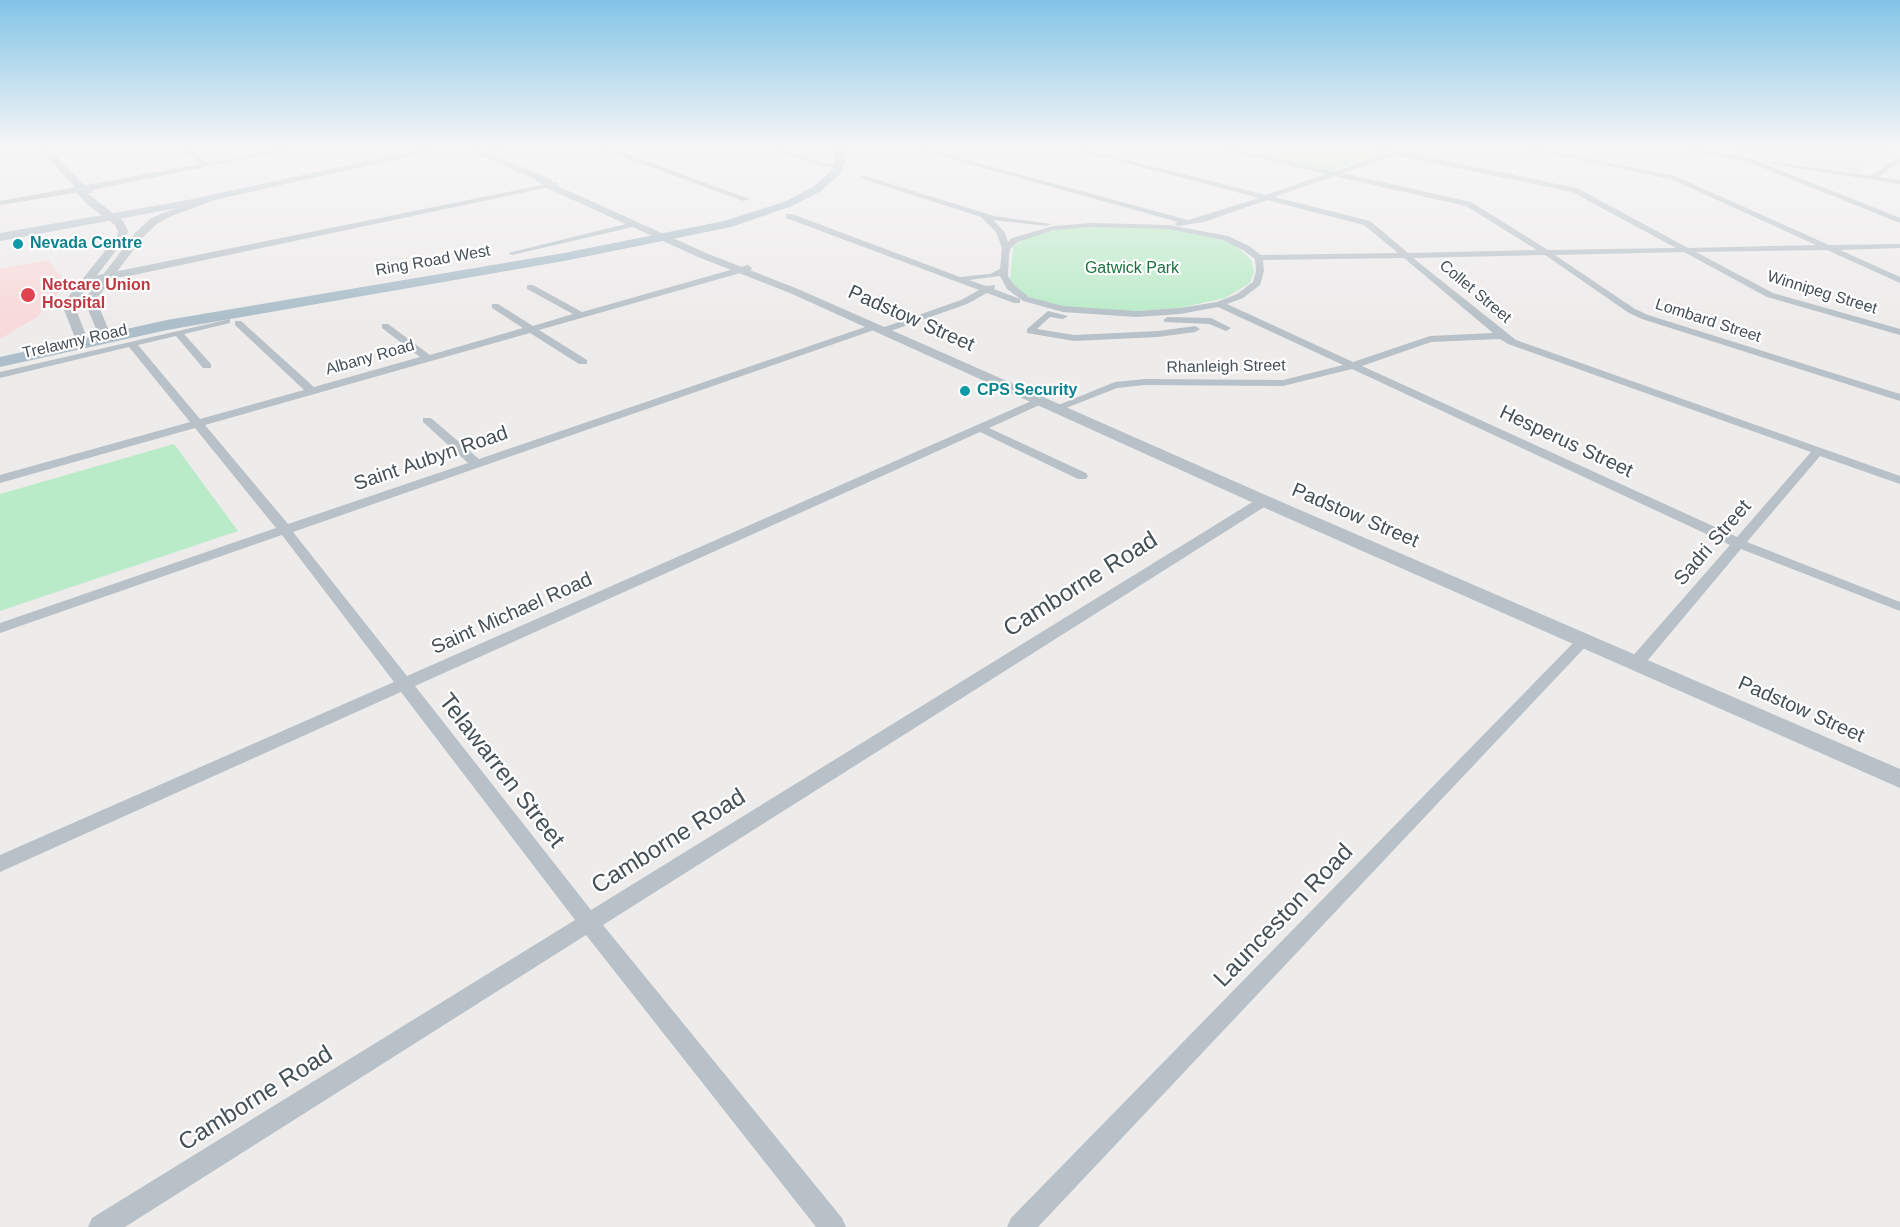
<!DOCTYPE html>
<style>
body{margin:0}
canvas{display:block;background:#eeebeb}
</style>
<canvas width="1900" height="1227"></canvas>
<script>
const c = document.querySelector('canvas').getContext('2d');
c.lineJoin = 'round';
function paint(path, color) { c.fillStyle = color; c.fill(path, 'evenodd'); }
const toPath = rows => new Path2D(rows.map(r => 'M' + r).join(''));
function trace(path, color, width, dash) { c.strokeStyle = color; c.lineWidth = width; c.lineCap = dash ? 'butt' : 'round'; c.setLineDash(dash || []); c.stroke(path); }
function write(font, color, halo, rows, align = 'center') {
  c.font = font + ' Helvetica,sans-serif'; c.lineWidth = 4.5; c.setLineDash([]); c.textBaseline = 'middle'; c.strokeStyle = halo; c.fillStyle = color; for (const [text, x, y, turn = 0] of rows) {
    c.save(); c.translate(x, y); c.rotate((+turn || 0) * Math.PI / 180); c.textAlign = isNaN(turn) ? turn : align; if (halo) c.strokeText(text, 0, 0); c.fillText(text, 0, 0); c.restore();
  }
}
const education = toPath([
 [1708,147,1892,147,1857,172]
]);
const medical = toPath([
 [48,260,64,281,63,288,37,317,0,339,0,269]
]);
const green = toPath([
 [1219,147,1360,147,1376,150,1382,155,1329,171],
 [1097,227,1170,229,1201,233,1235,245,1251,260,1254,272,1250,283,1225,298,1179,308,1125,312,1065,308,1033,299,1017,289,1010,280,1013,247,1028,237,1060,229],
 [174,444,238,531,0,611,0,494]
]);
const minor = toPath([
 [0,147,10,147,0,151,0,147],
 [178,147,185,147,208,163,288,147,302,147,87,191,0,205,0,201,201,164,178,147],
 [500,147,514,147,481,155,478,153,500,147],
 [582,147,618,151,750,199,743,201,615,154,582,147],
 [767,147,777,147,826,164,841,166,823,167,767,147],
 [908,147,919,147,1188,220,1259,198,1065,147,1076,147,1266,195,1326,174,1212,147,1224,147,1334,172,1388,153,1365,147,1378,147,1577,188,1688,248,1816,245,1671,179,1516,147,1530,147,1675,176,1829,245,1900,244,1900,248,1840,250,1900,277,1900,283,1827,250,1696,252,1773,293,1900,329,1900,335,1767,297,1684,252,1555,255,1635,309,1648,315,1900,394,1900,401,1642,319,1629,313,1545,255,1413,258,1516,340,1900,476,1900,484,1820,456,1747,542,1900,602,1900,611,1741,549,1643,666,1631,666,1629,662,1631,658,1730,545,1352,369,1283,386,1145,385,1117,388,1061,410,1057,411,1051,408,1115,382,1145,379,1283,380,1343,365,1218,307,1180,314,1136,317,1063,312,1023,301,1007,289,1000,276,969,280,986,286,995,285,994,289,1020,299,1020,303,1014,303,987,293,967,304,885,333,879,333,879,329,961,300,979,290,786,218,786,214,792,214,960,277,990,274,1000,269,1002,248,996,232,981,217,860,178,862,175,994,216,1051,224,1047,226,993,220,1004,231,1008,242,1012,238,1053,226,1091,223,1169,225,1228,236,1249,246,1261,255,1398,253,1364,225,1267,200,1204,222,1178,226,1174,224,1178,222,908,147],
 [1395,155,1572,192,1676,248,1548,250,1471,202,1342,173,1395,155],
 [1334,176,1466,206,1537,250,1408,253,1370,221,1274,197,1334,176],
 [1091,227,1169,229,1223,240,1243,250,1255,259,1256,271,1253,282,1237,294,1217,302,1180,308,1136,311,1063,306,1029,297,1014,285,1008,276,1009,256,1010,249,1018,242,1054,230,1091,227],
 [1404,258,1493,333,1430,336,1353,362,1227,304,1243,298,1260,285,1264,271,1263,260,1404,258],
 [1500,339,1508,344,1811,452,1737,537,1362,366,1431,342,1500,339],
 [1673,147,1688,147,1752,159,1900,218,1900,223,1748,162,1673,147],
 [1900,156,1900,161,1879,177,1900,180,1900,184,1771,164,1774,162,1871,176,1900,156],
 [557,182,559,185,129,276,88,281,84,278,557,182],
 [634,222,637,222,637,226,512,255,508,253,634,222],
 [748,265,752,268,751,270,539,330,587,360,587,364,579,364,530,333,205,425,288,524,468,463,423,422,423,418,431,418,479,459,871,325,877,325,877,329,293,532,407,676,1036,399,1044,399,1044,403,989,428,1086,473,1088,476,1086,479,1078,479,980,432,415,686,591,910,1259,498,1269,498,1270,501,1269,504,603,925,842,1218,846,1227,816,1227,586,935,125,1227,88,1227,92,1218,575,920,401,692,0,872,0,855,394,682,282,535,0,633,0,623,276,528,195,428,0,483,0,475,190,422,129,347,0,378,0,372,230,319,230,323,184,334,211,364,211,368,203,368,176,336,138,345,200,419,304,390,235,325,235,321,241,321,314,387,420,357,382,328,382,324,388,324,430,355,523,328,492,308,492,304,498,304,533,326,573,314,527,289,527,285,533,285,582,312,748,265],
 [1048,311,1068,316,1063,319,1050,317,1037,329,1074,335,1158,331,1195,326,1200,329,1195,332,1158,337,1074,341,1027,333,1027,329,1048,311],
 [1168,317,1211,318,1231,328,1226,331,1209,324,1165,322,1163,320,1168,317],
 [1584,635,1589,637,1592,640,1589,643,1038,1227,1007,1227,1011,1218,1579,637,1584,635]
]);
const tertiary = toPath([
 [38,147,47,147,82,183,93,189,93,193,87,193,123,221,128,231,126,238,76,302,75,307,89,343,83,347,77,343,63,307,64,302,117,236,118,231,115,225,88,205,74,190,74,186,38,147],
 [460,147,472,147,551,179,553,184,706,253,798,289,1270,497,1900,769,1900,788,1258,505,790,293,698,257,547,188,533,178,460,147],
 [217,194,225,196,169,217,158,223,143,237,98,297,97,302,112,338,106,342,101,341,85,302,86,297,135,233,150,219,163,213,217,194]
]);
const secondary = toPath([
 [432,147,451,147,183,207,0,241,0,233,183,201,432,147]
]);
const primary = toPath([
 [834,147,844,147,845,162,840,174,821,191,792,206,731,227,564,261,167,330,0,367,0,357,167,320,564,253,724,221,784,202,813,187,831,171,835,162,834,147]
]);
const markers = [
 [18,244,6,"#0f9aa8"],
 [28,295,8,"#e0444e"],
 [965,391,6,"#0f9aa8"]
];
const farCulturenames = [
 ["Nevada Centre",30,244],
 ["CPS Security",977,391]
];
const farStreetnames = [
 ["Ring Road West",433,261,-10],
 ["Collet Street",1475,292,40],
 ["Winnipeg Street",1822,293,17],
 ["Lombard Street",1708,321,18],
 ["Trelawny Road",75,342,-13],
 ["Albany Road",370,358,-16],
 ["Rhanleigh Street",1226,367,-1]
];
const farParknames = [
 ["Gatwick Park",1132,269]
];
const farHealthnames = [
 ["Netcare Union",42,286],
 ["Hospital",42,304]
];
const streetNames = [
 ["Padstow Street",911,319,24],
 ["Hesperus Street",1566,442,25],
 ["Saint Aubyn Road",431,459,-19],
 ["Padstow Street",1355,516,23],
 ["Sadri Street",1713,543,-49],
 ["Saint Michael Road",512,614,-24],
 ["Padstow Street",1801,710,24]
];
const nearStreetnames = [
 ["Camborne Road",1081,585,-32],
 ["Telawarren Street",501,771,52],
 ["Camborne Road",669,842,-32],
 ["Launceston Road",1284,916,-46],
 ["Camborne Road",256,1099,-32]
];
paint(education, '#dfdcdc');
paint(medical, '#f8dadb');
paint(green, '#baebc8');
paint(minor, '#b7c1c7');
paint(tertiary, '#b7c1c7');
paint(secondary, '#b7c4cc');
paint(primary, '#abbec9');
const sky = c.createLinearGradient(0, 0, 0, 319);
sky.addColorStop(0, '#82c4e7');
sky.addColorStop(0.46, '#f7f6f6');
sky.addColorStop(1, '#f7f6f600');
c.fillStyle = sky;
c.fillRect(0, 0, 1900, 319);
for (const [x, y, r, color] of markers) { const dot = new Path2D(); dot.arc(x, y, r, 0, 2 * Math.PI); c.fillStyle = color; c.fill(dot); trace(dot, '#fff', 2); }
write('bold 16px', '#0d838f', '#fff', farCulturenames, 'left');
write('16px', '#455057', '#fff', farStreetnames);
write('16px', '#1a733e', '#fff', farParknames);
write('bold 16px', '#be3a42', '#fff', farHealthnames, 'left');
write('20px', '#455057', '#fff', streetNames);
write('24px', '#455057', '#fff', nearStreetnames);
</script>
